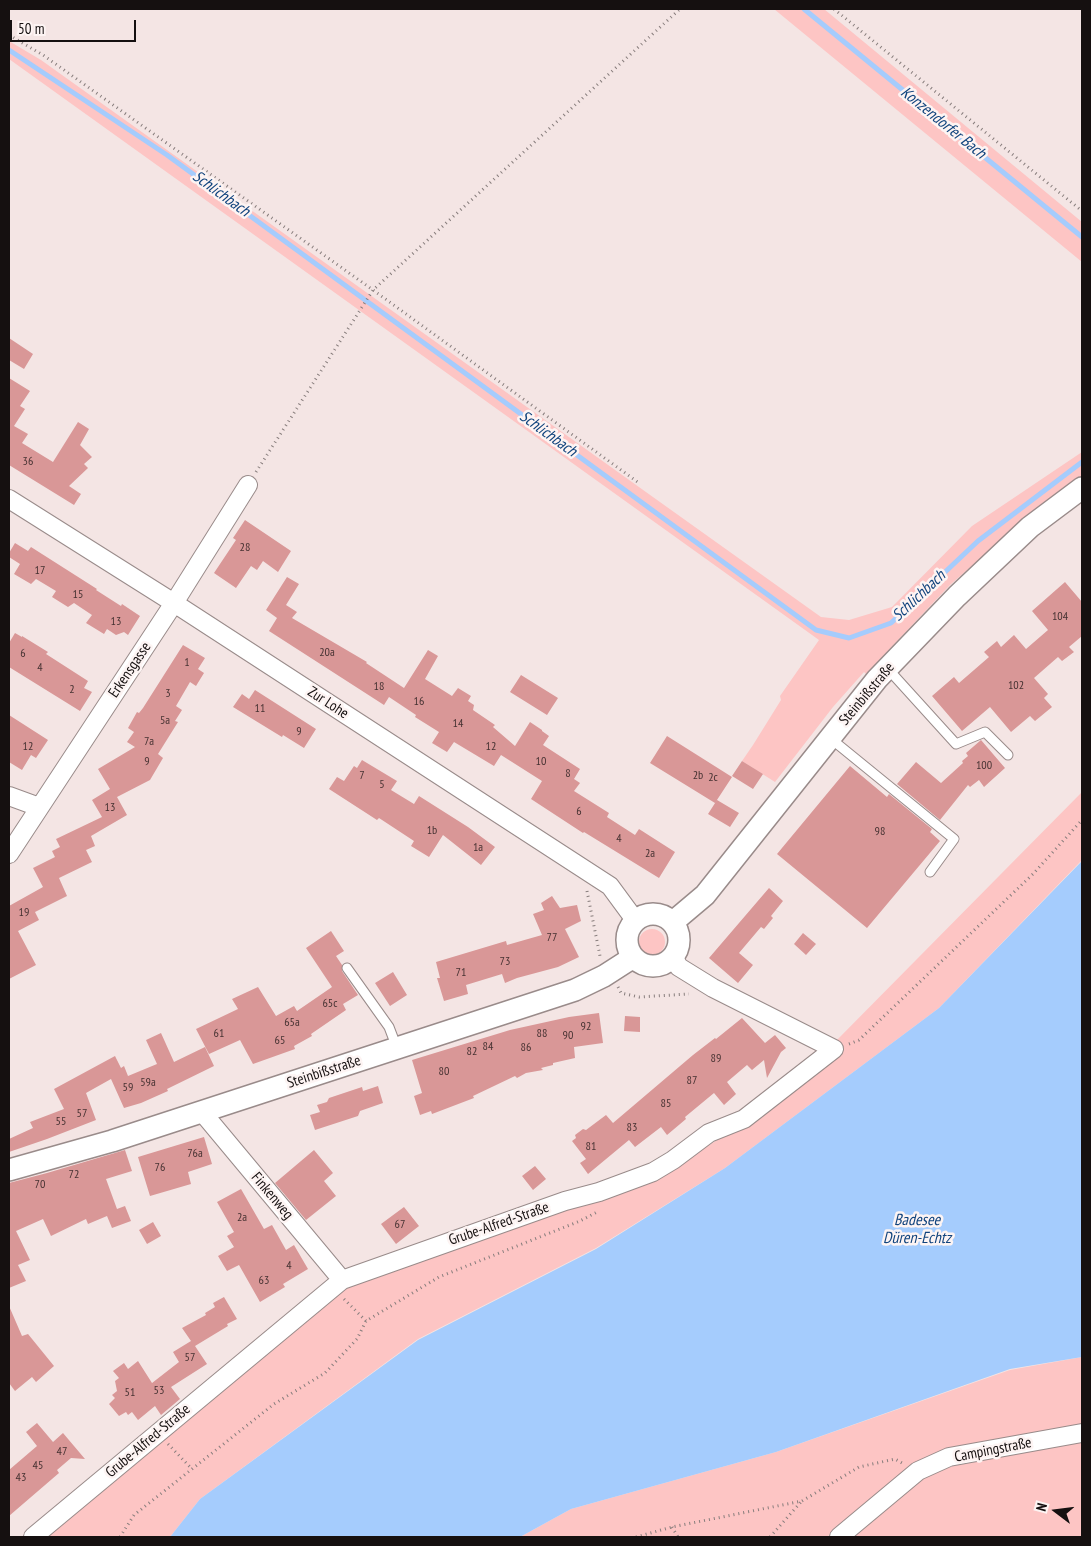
<!DOCTYPE html>
<meta charset="utf-8">
<style>
body{margin:0}
#map{position:relative;width:1091px;height:1546px;overflow:hidden;background:#f4e5e4;font-family:"PT Sans Narrow",sans-serif}
canvas{display:block}
.frame{position:absolute;inset:0;border:10px solid #151010;pointer-events:none}
.north{position:absolute;left:1031px;top:1486px;width:50px;height:50px;-webkit-text-stroke:4px #fdf4f3;paint-order:stroke;rotate:285deg;font-size:14px;font-weight:700;line-height:20px;text-align:center;color:#151010}
.north::after{content:'';display:block;margin:auto;width:18px;height:22px;background:#151010;clip-path:polygon(50% 0,100% 100%,50% 72%,0 100%)}
.scale{position:absolute;left:10px;top:20px;width:126px;height:22px;box-sizing:border-box;border:2px solid #151010;border-top:0;padding-left:6px;font-size:15px;line-height:18px;white-space:nowrap;color:#151010;-webkit-text-stroke:4px #fdf4f3;paint-order:stroke}
</style>
<div id="map">
<canvas width="1091" height="1546"></canvas>
<div class="frame"></div>
<div class="north">N</div>
<div class="scale">50 m</div>
</div>
<script>
const c = document.querySelector('canvas').getContext('2d');
c.lineJoin = 'round';
function paint(path, color) { c.fillStyle = color; c.fill(path, 'evenodd'); }
const toPath = rows => new Path2D(rows.map(r => 'M' + r).join(''));
function trace(path, color, width, dash) { c.strokeStyle = color; c.lineWidth = width; c.lineCap = dash ? 'butt' : 'round'; c.setLineDash(dash || []); c.stroke(path); }
function write(font, color, halo, rows, align = 'center') {
  c.font = font + ' "PT Sans Narrow",sans-serif'; c.lineWidth = 5; c.setLineDash([]); c.textBaseline = 'middle'; c.strokeStyle = halo; c.fillStyle = color; for (const [text, x, y, turn = 0] of rows) {
    c.save(); c.translate(x, y); c.rotate((+turn || 0) * Math.PI / 180); c.textAlign = isNaN(turn) ? turn : align; if (halo) c.strokeText(text, 0, 0); c.fillText(text, 0, 0); c.restore();
  }
}
const green = toPath([
 [774,9,824,9,1082,222,1082,262],
 [9,41,41,60,821,617,849,620,892,607,972,526,1082,452,1082,476,1024,520,950,585,866,674,864,672,833,707,775,782,742,761,753,745,781,700,780,696,819,640,9,59],
 [1082,792,1082,860,939,1008,725,1168,596,1248,418,1339,200,1499,170,1537,40,1537,353,1280,673,1168,777,1102,834,1043],
 '639 942a13 13 0 1 1 26 0a13 13 0 1 1-26 0Z',
 [1082,1357,1082,1425,947,1450,912,1465,827,1537,520,1537,571,1509,776,1452,1010,1370],
 [1082,1440,1082,1537,851,1537,921,1478,953,1466]
]);
const water = toPath([
 [1082,861,1082,1357,1010,1369,776,1452,571,1509,520,1537,170,1537,200,1499,418,1340,596,1249,725,1168,939,1008]
]);
const stream = toPath([
 [804,9,1082,237],
 [9,50,167,155,816,630,849,638,891,623,978,541,1082,462]
]);
const building = toPath([
 [9,338,33,354,24,369,9,360],
 [9,378,30,391,20,406,25,409,14,426,28,434,22,443,53,462,78,422,89,429,80,445,92,457,84,464,88,468,69,486,81,494,74,505,9,465],
 [245,520,291,551,278,572,263,561,257,570,251,566,236,588,214,573,236,540,233,538],
 [15,543,28,551,31,547,97,589,96,590,121,606,122,604,140,616,128,635,124,632,116,635,107,629,104,634,86,623,92,615,74,603,68,607,52,597,56,591,36,579,31,584,14,574,20,564,9,557,9,553],
 [287,577,299,584,286,605,297,612,292,618,367,662,366,663,404,688,428,650,438,656,425,679,452,696,458,688,471,696,468,701,474,705,473,710,495,725,493,727,515,746,530,722,542,730,542,731,549,736,543,745,580,769,574,779,580,783,574,791,609,813,607,817,635,835,639,829,675,852,659,878,584,832,583,833,531,799,542,781,501,755,494,766,454,742,447,752,432,743,439,732,415,717,416,715,389,697,384,705,269,631,277,618,266,610],
 [1065,582,1082,602,1082,636,1069,647,1074,652,1062,661,1058,657,1034,678,1048,694,1044,698,1052,707,1035,721,1030,716,1011,732,990,707,962,731,932,696,954,677,959,683,989,657,984,652,997,641,1001,647,1014,635,1026,649,1048,630,1032,611],
 [15,633,22,637,22,636,48,652,46,654,88,681,84,688,92,692,80,711,9,667,9,643],
 [183,645,205,658,198,669,204,673,196,686,190,682,176,706,182,710,175,721,178,722,158,754,163,758,150,780,117,797,127,815,91,836,95,846,86,850,92,862,59,878,67,896,35,912,39,920,18,931,36,965,9,979,9,906,43,887,33,868,55,857,52,851,60,847,56,839,102,817,92,800,110,789,98,769,135,747,127,742,134,732,128,728,137,712,139,713,143,708],
 [521,675,558,698,547,715,510,692],
 [255,690,316,729,304,748,283,735,282,737,233,707,242,694,249,699],
 [9,715,48,740,36,758,31,755,22,770,9,762],
 [667,736,732,777,715,803,650,763],
 [981,740,1005,768,984,787,979,780,970,787,968,785,940,820,897,784,916,762,941,783,963,763,962,761,968,756,966,753],
 [362,760,397,781,391,790,414,804,419,796,468,827,495,847,481,865,443,835,429,857,411,846,414,841,379,818,377,820,329,789,337,777,344,781,354,766,357,768],
 [742,761,763,774,753,789,732,776],
 [850,766,887,797,889,794,932,829,930,832,940,841,867,928,777,854],
 [717,800,739,813,730,827,708,814],
 [769,888,783,901,771,916,773,918,764,929,761,927,739,953,753,965,738,983,709,958],
 [552,896,560,908,577,905,581,921,565,929,579,957,558,967,517,978,505,983,502,974,466,985,468,994,444,1001,437,978,440,978,436,962,506,941,507,945,542,935,533,914,544,910,541,903],
 [331,931,344,951,336,956,342,965,342,971,358,995,343,1004,346,1010,311,1034,312,1036,294,1046,295,1049,253,1064,240,1040,209,1054,196,1029,238,1009,232,999,258,987,276,1016,294,1006,297,1011,332,987,306,948],
 [803,933,816,944,806,955,794,944],
 [393,972,407,995,390,1006,375,983],
 [599,1013,603,1043,574,1047,575,1058,553,1063,553,1065,541,1068,543,1070,526,1073,517,1078,515,1076,473,1096,474,1098,432,1114,431,1111,420,1115,414,1096,422,1093,412,1060,510,1030,569,1017],
 [625,1016,640,1017,640,1032,624,1031],
 [742,1018,765,1043,775,1035,786,1048,781,1052,767,1078,764,1060,752,1070,747,1065,727,1082,736,1094,724,1105,714,1093,685,1117,686,1119,667,1135,661,1127,635,1147,629,1140,588,1174,580,1163,586,1159,572,1141,576,1138,575,1135,583,1129,586,1130,606,1115,613,1123,693,1055,715,1038,716,1039],
 [161,1033,174,1062,205,1047,214,1066,167,1089,168,1091,141,1103,124,1108,111,1079,86,1093,96,1120,47,1139,9,1152,9,1139,33,1128,30,1122,64,1109,54,1089,115,1056,121,1068,124,1066,128,1076,157,1064,146,1040],
 [378,1086,383,1103,360,1111,358,1116,315,1130,310,1115,320,1112,317,1105,327,1102,329,1098,362,1087,363,1091],
 [204,1137,212,1164,188,1172,191,1184,150,1196,138,1157],
 [125,1150,132,1171,106,1179,117,1209,125,1206,131,1221,112,1228,107,1216,88,1224,86,1219,51,1236,43,1219,16,1231,30,1260,18,1265,26,1281,9,1288,9,1183,47,1173],
 [314,1150,333,1173,324,1181,336,1196,306,1220,275,1183],
 [535,1166,546,1179,533,1190,522,1176],
 [241,1189,264,1229,272,1225,286,1250,294,1245,308,1269,283,1284,285,1287,260,1302,239,1265,227,1271,218,1256,234,1247,227,1236,234,1232,217,1202],
 [404,1207,419,1226,396,1244,381,1224],
 [153,1222,161,1236,147,1244,139,1230],
 [224,1297,237,1319,227,1324,228,1326,195,1346,207,1364,171,1387,180,1399,161,1415,155,1406,138,1420,132,1412,128,1415,126,1412,119,1416,109,1404,115,1398,112,1395,117,1391,115,1381,119,1378,113,1371,124,1363,128,1369,138,1361,152,1383,179,1362,173,1352,191,1341,182,1328,206,1315,205,1313,215,1307,213,1303],
 [9,1306,22,1336,28,1334,54,1366,36,1382,32,1377,15,1391,9,1383],
 [37,1423,53,1442,63,1433,85,1459,71,1458,57,1470,59,1473,9,1516,9,1470,37,1446,26,1432]
]);
const path = toPath([
 [834,9,1082,211],
 [9,35,43,55,373,290,639,483],
 [256,472,373,290,680,9],
 [587,891,600,956],
 [618,987,621,993,639,997,689,994],
 [849,1044,859,1040,1033,874,1082,820],
 [344,1299,366,1321],
 [168,1444,192,1469],
 [672,1527,678,1537],
 [120,1537,134,1515,274,1404,325,1373,357,1339,366,1321,439,1277,580,1221,599,1211],
 [636,1537,672,1527,802,1501,859,1467,895,1459,902,1463],
 [770,1537,801,1502]
]);
const service = toPath([
 [888,669,956,744,985,732,1008,755],
 [830,738,954,839,930,872],
 [347,968,389,1027,397,1048]
]);
const minor = toPath([
 [9,499,174,603,610,886,635,920],
 [9,796,39,807],
 [9,854,174,603,248,485],
 [202,1112,342,1280],
 [33,1537,342,1280,565,1201,599,1192,653,1172,673,1160,709,1133,744,1119,834,1049,713,988,679,967,673,957],
 [839,1537,918,1471,949,1457,1082,1433]
]);
const tertiary = toPath([
 '627 940a26 26 0 1 1 52 0a26 26 0 1 1-52 0Z',
 [673,922,705,895,877,679,957,596,1030,527,1082,488],
 [9,1170,112,1141,575,990,604,976,632,958]
]);
const numberNames = [
 ["36",28,462],
 ["28",245,548],
 ["17",40,571],
 ["15",78,595],
 ["104",1060,617],
 ["13",116,622],
 ["20a",327,653],
 ["6",23,654],
 ["1",187,663],
 ["4",40,668],
 ["102",1016,686],
 ["18",379,687],
 ["2",72,690],
 ["3",168,694],
 ["16",419,702],
 ["11",260,709],
 ["5a",165,721],
 ["14",458,724],
 ["9",299,732],
 ["7a",149,742],
 ["12",28,747],
 ["12",491,747],
 ["9",147,762],
 ["10",541,762],
 ["100",984,766],
 ["8",568,774],
 ["7",362,776],
 ["2b",698,776],
 ["2c",713,778],
 ["5",382,785],
 ["13",110,808],
 ["6",579,812],
 ["1b",432,831],
 ["98",880,832],
 ["4",619,839],
 ["1a",478,848],
 ["2a",650,854],
 ["19",24,913],
 ["77",552,938],
 ["73",505,962],
 ["71",461,973],
 ["65c",330,1004],
 ["65a",292,1023],
 ["92",586,1027],
 ["61",219,1034],
 ["88",542,1034],
 ["90",568,1036],
 ["65",280,1041],
 ["84",488,1047],
 ["86",526,1048],
 ["82",472,1052],
 ["89",716,1059],
 ["80",444,1072],
 ["87",692,1081],
 ["59a",148,1083],
 ["59",128,1088],
 ["85",666,1104],
 ["57",82,1114],
 ["55",61,1122],
 ["83",632,1128],
 ["81",591,1147],
 ["76a",195,1154],
 ["76",160,1168],
 ["72",74,1175],
 ["70",40,1185],
 ["2a",242,1218],
 ["67",400,1225],
 ["4",289,1266],
 ["63",264,1281],
 ["57",190,1358],
 ["53",159,1391],
 ["51",130,1393],
 ["47",62,1452],
 ["45",38,1466],
 ["43",21,1478]
];
const streetNames = [
 ["Erkensgasse",130,670,-56],
 ["Steinbißstraße",867,694,-50],
 ["Zur Lohe",328,703,33],
 ["Steinbißstraße",324,1072,-18],
 ["Finkenweg",272,1196,50],
 ["Grube-Alfred-Straße",499,1224,-19],
 ["Grube-Alfred-Straße",148,1441,-40],
 ["Campingstraße",993,1450,-11]
];
const waterNames = [
 ["Konzendorfer Bach",943,123,39],
 ["Schlichbach",221,194,36],
 ["Schlichbach",548,434,36],
 ["Schlichbach",919,596,-43],
 ["Badesee",917,1220],
 ["Düren-Echtz",917,1238]
];
paint(green, '#fdc5c4');
paint(water, '#a5ccfd');
trace(stream, '#a5ccfd', 5);
paint(building, '#d99797');
trace(service, '#998b8a', 11);
trace(minor, '#998b8a', 20);
trace(tertiary, '#998b8a', 24);
trace(path, '#877d7c', 3, [1, 4]);
trace(service, '#fff', 9);
trace(minor, '#fff', 18);
trace(tertiary, '#fff', 21);
write('12px', '#463232', null, numberNames);
write('15px', '#151010', '#fdf4f3', streetNames);
write('italic 16px', '#10437d', '#fdf4f3', waterNames);
</script>
